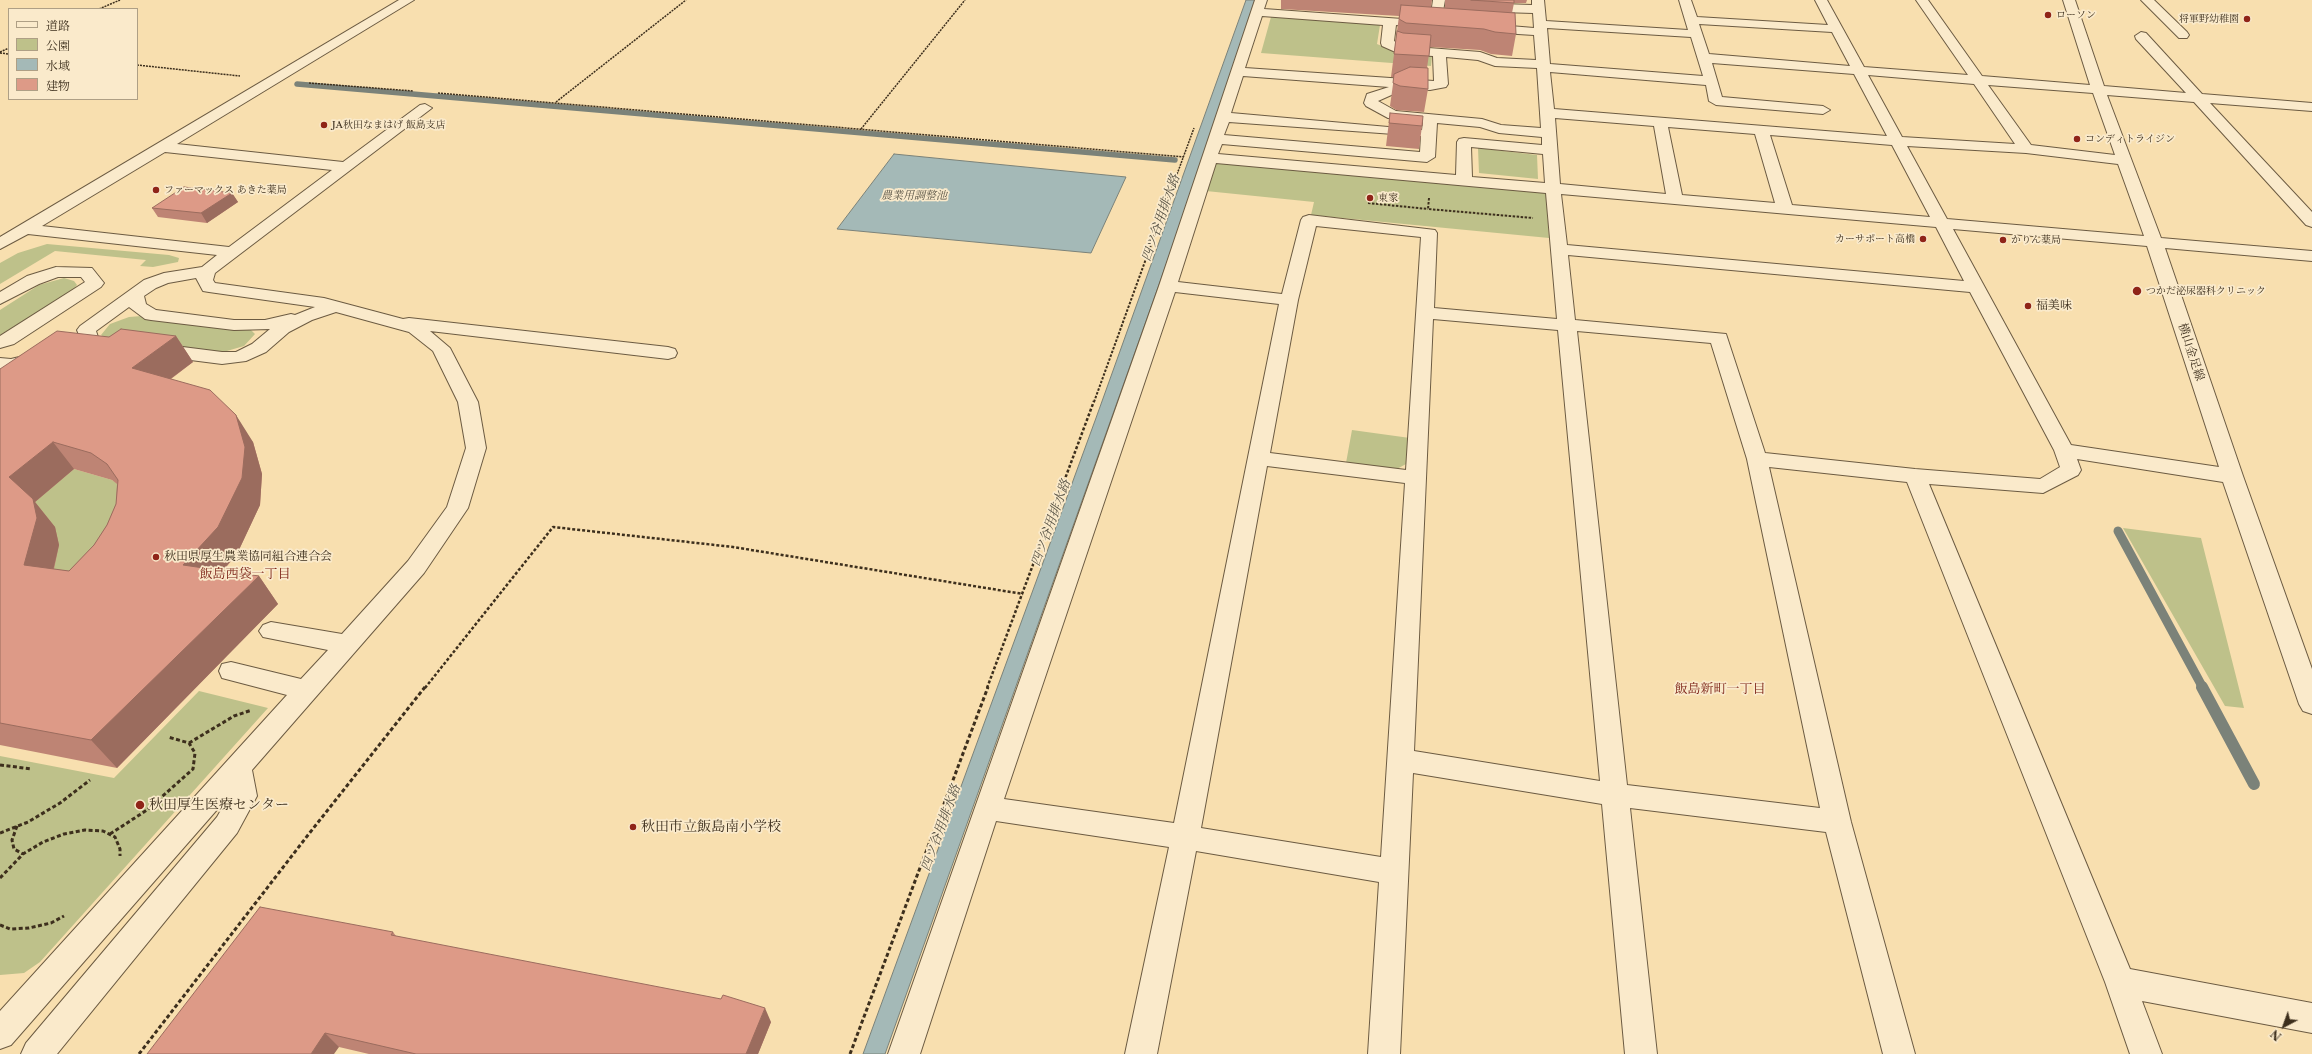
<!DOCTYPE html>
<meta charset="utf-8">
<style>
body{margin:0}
#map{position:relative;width:2312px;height:1054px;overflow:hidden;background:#f8dfaf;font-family:"Libre Caslon Text","Noto Serif JP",serif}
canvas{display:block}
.legend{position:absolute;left:8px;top:8px;width:130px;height:92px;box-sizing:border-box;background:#faeacb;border:1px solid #ae9f85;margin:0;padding:5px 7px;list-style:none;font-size:12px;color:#3d2f1d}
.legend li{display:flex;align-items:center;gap:8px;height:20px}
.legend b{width:20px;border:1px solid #ae9f85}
.north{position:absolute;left:2264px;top:1006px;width:40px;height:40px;-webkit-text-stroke:3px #faeacb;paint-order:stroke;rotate:221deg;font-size:11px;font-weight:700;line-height:16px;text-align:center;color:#3d2f1d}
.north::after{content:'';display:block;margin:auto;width:14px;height:18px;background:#3d2f1d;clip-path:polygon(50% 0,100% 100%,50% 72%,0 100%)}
</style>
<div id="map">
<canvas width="2312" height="1054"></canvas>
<ul class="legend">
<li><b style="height:5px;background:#faeacb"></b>道路</li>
<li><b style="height:11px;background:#bec18a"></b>公園</li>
<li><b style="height:11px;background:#a4b9b7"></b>水域</li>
<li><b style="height:11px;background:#dd9a87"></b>建物</li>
</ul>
<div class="north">N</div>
</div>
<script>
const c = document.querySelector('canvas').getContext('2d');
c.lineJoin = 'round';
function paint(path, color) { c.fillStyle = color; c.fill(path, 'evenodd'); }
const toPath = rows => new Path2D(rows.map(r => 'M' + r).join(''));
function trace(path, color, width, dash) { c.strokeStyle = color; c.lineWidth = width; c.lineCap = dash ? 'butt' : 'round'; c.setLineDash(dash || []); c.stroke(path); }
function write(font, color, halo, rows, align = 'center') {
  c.font = font + ' "Libre Caslon Text","Noto Serif JP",serif'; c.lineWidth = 3.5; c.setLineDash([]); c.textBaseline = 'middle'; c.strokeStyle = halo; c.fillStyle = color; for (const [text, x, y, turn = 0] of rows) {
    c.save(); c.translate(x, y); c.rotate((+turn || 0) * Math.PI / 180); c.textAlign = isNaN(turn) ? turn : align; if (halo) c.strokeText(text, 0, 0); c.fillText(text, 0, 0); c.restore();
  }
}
const green = toPath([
 [1271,17,1380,25,1377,44,1399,53,1432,56,1431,66,1261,53],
 [1478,148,1537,155,1538,179,1479,173],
 [1216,163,1546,193,1549,238,1311,215,1314,202,1206,191],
 [47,244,169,255,179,258,178,262,153,267,140,266,146,260,55,251,0,284,0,263,18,253],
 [64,278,74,281,77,285,72,291,0,335,0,310,39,285],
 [142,316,250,329,255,334,244,346,220,353,106,339,101,335,110,324,129,317],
 [1352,430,1410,438,1406,464,1395,470,1346,463],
 [74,469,112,480,128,491,129,553,29,589,26,509],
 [2123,528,2201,538,2244,708,2225,706],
 [199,691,268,708,40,962,24,973,0,975,0,756,114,778]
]);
const water = toPath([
 [1246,0,1256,0,1203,161,885,1054,863,1054,1096,418,1246,0],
 [894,154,1126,177,1091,253,837,229,894,154]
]);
const streamFar2 = toPath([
 [297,84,1175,160]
]);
const streamFar1 = toPath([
 [2118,531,2203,688]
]);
const stream = toPath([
 [2202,687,2254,784]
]);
const pathFar3 = toPath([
 [99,9,120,0],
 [0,52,9,48],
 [0,53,9,54],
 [137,65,240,76],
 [309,83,413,91],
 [438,93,1184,157],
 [556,102,686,0],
 [861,129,965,0],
 [1176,177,1194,128]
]);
const pathFar2 = toPath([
 [1429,198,1428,209,1533,218],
 [1368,203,1428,209],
 [1094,402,1176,176]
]);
const pathFar1 = toPath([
 [425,688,553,527,733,547,1023,594],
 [987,688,1094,401]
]);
const path = toPath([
 [189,743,234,716,252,710],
 [0,765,32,769],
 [17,826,12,840,14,849,23,854],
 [0,833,28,822,60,803,90,780],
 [110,834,147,810,193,769,195,753,189,743,168,737],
 [0,878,23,854,43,842,64,834,85,830,103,831,115,837,120,849,120,856],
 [0,925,10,929,29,928,51,923,64,916],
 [139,1054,308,835,425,687],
 [850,1054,988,687]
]);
const minor = toPath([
 [399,0,414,0,177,144,343,162,420,105,425,104,432,108,215,273,213,280,215,283,324,298,403,319,409,318,668,347,675,349,677,353,675,357,668,359,430,331,450,348,478,402,486,448,468,508,424,573,252,770,257,796,237,833,57,1054,21,1054,26,1043,217,817,229,796,11,1045,0,1049,0,1011,287,695,222,678,219,671,222,664,231,662,301,679,328,650,263,637,259,631,263,625,271,622,342,634,408,561,447,507,466,448,458,402,433,351,409,332,336,312,312,320,289,332,266,352,246,361,222,364,159,356,152,354,150,350,152,346,159,344,222,352,236,352,252,344,270,329,234,330,151,320,145,319,129,307,96,331,98,337,120,341,122,345,120,349,113,351,91,348,84,346,82,342,77,330,80,326,144,280,164,273,202,267,217,255,28,234,0,249,0,237,399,0],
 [165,152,332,170,229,247,42,226,165,152],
 [196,278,203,291,209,292,315,307,295,315,291,314,265,320,234,320,156,310,146,304,144,296,156,288,168,283,196,278],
 [1255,0,1267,0,1264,9,1430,21,1433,0,1445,0,1440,28,1396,25,1394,41,1403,46,1480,52,1497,58,1536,60,1534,35,1486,32,1480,28,1486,24,1534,28,1533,13,1501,12,1480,4,1465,3,1463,0,1491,0,1502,4,1532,5,1532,0,1544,0,1546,21,1688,30,1679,0,1691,0,1697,17,1828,25,1815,0,1827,0,1864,67,1968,75,1916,0,1928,0,1982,76,2090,85,2063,0,2075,0,2104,86,2186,93,2136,39,2135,36,2141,32,2146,33,2202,94,2312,103,2312,111,2210,103,2312,212,2312,227,2306,225,2194,102,2107,95,2161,238,2312,251,2312,261,2165,248,2243,476,2312,669,2312,714,2303,711,2299,704,2223,482,2077,459,2081,470,2078,475,2043,493,1929,484,2130,969,2312,1003,2312,1033,2142,1001,2162,1054,2130,1054,2105,982,1907,482,1769,467,1851,822,1915,1054,1883,1054,1826,832,1630,808,1657,1054,1625,1054,1602,804,1413,773,1400,1054,1368,1054,1379,882,1196,851,1157,1054,1125,1054,1169,847,996,821,920,1054,888,1054,1159,286,1255,0],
 [1262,16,1383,25,1381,43,1382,46,1400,54,1433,56,1434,81,1245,68,1262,16],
 [1699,24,1832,32,1850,66,1709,54,1699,24],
 [1547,28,1691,37,1703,76,1550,64,1547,28],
 [1446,57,1478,60,1495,66,1537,68,1541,128,1501,125,1482,119,1396,111,1378,101,1407,88,1430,90,1446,87,1448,84,1446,57],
 [1712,63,1854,74,1887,136,1554,109,1550,72,1706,85,1709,101,1716,105,1823,114,1830,110,1823,106,1722,97,1712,63],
 [1868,75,1974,84,2015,144,1902,137,1868,75],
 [1243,76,1389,87,1367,94,1364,103,1366,106,1388,118,1423,122,1422,130,1231,113,1243,76],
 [1988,85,2093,93,2115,155,2031,145,1988,85],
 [1555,118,1654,126,1666,194,1560,184,1555,118],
 [1229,122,1421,136,1420,152,1224,135,1229,122],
 [1437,123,1480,127,1499,133,1542,137,1542,145,1464,138,1459,139,1457,142,1456,175,1218,154,1222,144,1427,162,1435,157,1437,123],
 [1668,127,1755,134,1775,203,1682,195,1668,127],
 [1770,135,1892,145,1930,217,1792,205,1770,135],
 [1907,146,2026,153,2118,164,2144,236,1947,219,1907,146],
 [1471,147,1543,154,1545,183,1472,177,1471,147],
 [1216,163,1546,193,1557,319,1434,308,1437,233,1435,230,1309,215,1303,217,1301,220,1282,294,1178,282,1216,163],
 [1561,194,1936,227,1964,281,1567,245,1561,194],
 [1316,226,1421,237,1406,470,1270,453,1298,300,1316,226],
 [1953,229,2147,246,2219,467,2071,445,1953,229],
 [1568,255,1970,292,2054,450,2060,467,2040,479,1915,469,1765,453,1726,334,1575,320,1568,255],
 [1175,292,1279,304,1174,823,1004,799,1175,292],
 [1433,319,1558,330,1600,781,1414,751,1433,319],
 [1577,331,1711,343,1747,459,1820,808,1627,785,1577,331],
 [1267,466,1405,483,1381,857,1201,828,1267,466],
 [2141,0,2154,0,2187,32,2189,35,2187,38,2179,38,2141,0],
 [56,267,92,268,104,283,101,287,14,344,0,348,0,336,85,282,81,277,58,277,39,284,0,304,0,292,27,276,56,267],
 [36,353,43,355,45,359,43,363,11,371,0,370,0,358,11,359,36,353]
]);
const wall = toPath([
 [1281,0,1432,0,1431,7,1445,8,1445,0,1527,0,1526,3,1514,3,1512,13,1516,34,1512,56,1491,54,1480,50,1430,47,1427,68,1428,89,1424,112,1396,110,1390,106,1394,77,1391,77,1399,16,1281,9],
 [1390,113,1422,126,1419,149,1386,146],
 [232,193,238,202,207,223,158,217,152,208],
 [176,336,193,362,171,379,253,442,262,474,260,505,237,554,223,571,259,576,278,604,117,768,0,745,0,369],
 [74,469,112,480,117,484,116,504,107,525,94,545,69,571,54,569,59,545,55,527,35,502],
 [393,932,396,936,771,1022,758,1054,369,1054,339,1047,147,1054]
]);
const shadedWall = toPath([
 [232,193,238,202,207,223,201,213],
 [176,336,193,362,150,394,132,368],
 [236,415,253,442,262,474,260,505,237,554,203,592,183,565],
 [53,442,74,469,35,502,55,527,59,545,48,592,24,565,9,477],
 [259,576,278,604,117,768,91,740],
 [765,1008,771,1022,758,1054,746,1054],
 [325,1033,339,1047,334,1054,311,1054]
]);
const building = toPath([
 [1471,0,1514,0,1514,3,1471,0],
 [1401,5,1515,13,1516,34,1495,32,1484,29,1406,23,1399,19,1401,5],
 [1397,31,1403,33,1431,35,1429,56,1394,54,1397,31],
 [1410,67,1428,68,1428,89,1400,86,1393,83,1394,74,1410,67],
 [1390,113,1423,116,1422,126,1389,123,1390,113],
 [184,187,232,193,201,213,152,208,184,187],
 [121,329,176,336,132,368,210,390,236,415,245,447,242,478,218,527,183,565,259,576,91,740,0,723,0,369,57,331,109,337,121,329],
 [53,442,91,453,107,464,118,480,116,504,107,525,94,545,69,571,24,565,37,518,33,499,9,477,53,442],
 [260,907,393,932,391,935,721,999,723,995,765,1008,746,1054,416,1054,325,1033,311,1054,147,1054,260,907]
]);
const markers = [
 [2048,15,4,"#8f2418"],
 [2247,19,4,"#8f2418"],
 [324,125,4,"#8f2418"],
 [2077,139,4,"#8f2418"],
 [156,190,4,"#8f2418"],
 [1370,198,4,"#8f2418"],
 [1923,239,4,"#8f2418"],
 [2003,240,4,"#8f2418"],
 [2137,291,5,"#8f2418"],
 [2028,306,4,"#8f2418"],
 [156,557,4,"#8f2418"],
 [140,805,5,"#8f2418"],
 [633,827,4,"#8f2418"]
];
const farPoinames = [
 ["ローソン",2056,15],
 ["将軍野幼稚園",2239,19,"right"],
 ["JA秋田なまはげ 飯島支店",332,125],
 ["コンディトライジン",2085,139],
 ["ファーマックス あきた薬局",164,190],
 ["東家",1378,198],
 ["カーサポート高橋",1915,239,"right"],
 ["かりん薬局",2011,240],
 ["つかだ泌尿器科クリニック",2146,291]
];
const farWaternames = [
 ["農業用調整池",914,196]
];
const poiNames = [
 ["福美味",2036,306],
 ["秋田県厚生農業協同組合連合会",164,557]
];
const streetNames = [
 ["横山金足線",2191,352,72]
];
const waterNames = [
 ["四ツ谷用排水路",1161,218,-71],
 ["四ツ谷用排水路",1051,523,-70],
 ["四ツ谷用排水路",941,828,-70]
];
const neighbourhoodNames = [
 ["飯島西袋一丁目",245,574],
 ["飯島新町一丁目",1720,689]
];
const nearPoinames = [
 ["秋田厚生医療センター",149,805],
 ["秋田市立飯島南小学校",641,827]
];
paint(green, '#bec18a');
paint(water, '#a4b9b7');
trace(water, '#7b8279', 1);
trace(streamFar2, '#7b8279', 5.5);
trace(streamFar1, '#7b8279', 9);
trace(stream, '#7b8279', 12);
trace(minor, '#6c5b42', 2);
trace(pathFar3, '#3d2f1d', 1.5, [2, 1]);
trace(pathFar2, '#3d2f1d', 2, [2.5, 1.5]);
trace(pathFar1, '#3d2f1d', 2.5, [3, 2]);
trace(path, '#3d2f1d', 3, [4, 2.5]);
paint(minor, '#faeacb');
paint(wall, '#be8474');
paint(shadedWall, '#9b6c5e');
paint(building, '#dd9a87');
trace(building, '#9b6c5e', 1);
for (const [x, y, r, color] of markers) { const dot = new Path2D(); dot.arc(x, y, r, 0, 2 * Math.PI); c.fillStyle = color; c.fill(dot); trace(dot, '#faeacb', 1.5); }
write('10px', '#3d2f1d', '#faeacb', farPoinames, 'left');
write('italic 11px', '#575244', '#faeacb', farWaternames);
write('12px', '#3d2f1d', '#faeacb', poiNames, 'left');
write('12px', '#3d2f1d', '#faeacb', streetNames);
write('italic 13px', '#575244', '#faeacb', waterNames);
write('13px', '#7a1f14', '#faeacb', neighbourhoodNames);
write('14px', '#3d2f1d', '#faeacb', nearPoinames, 'left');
</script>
